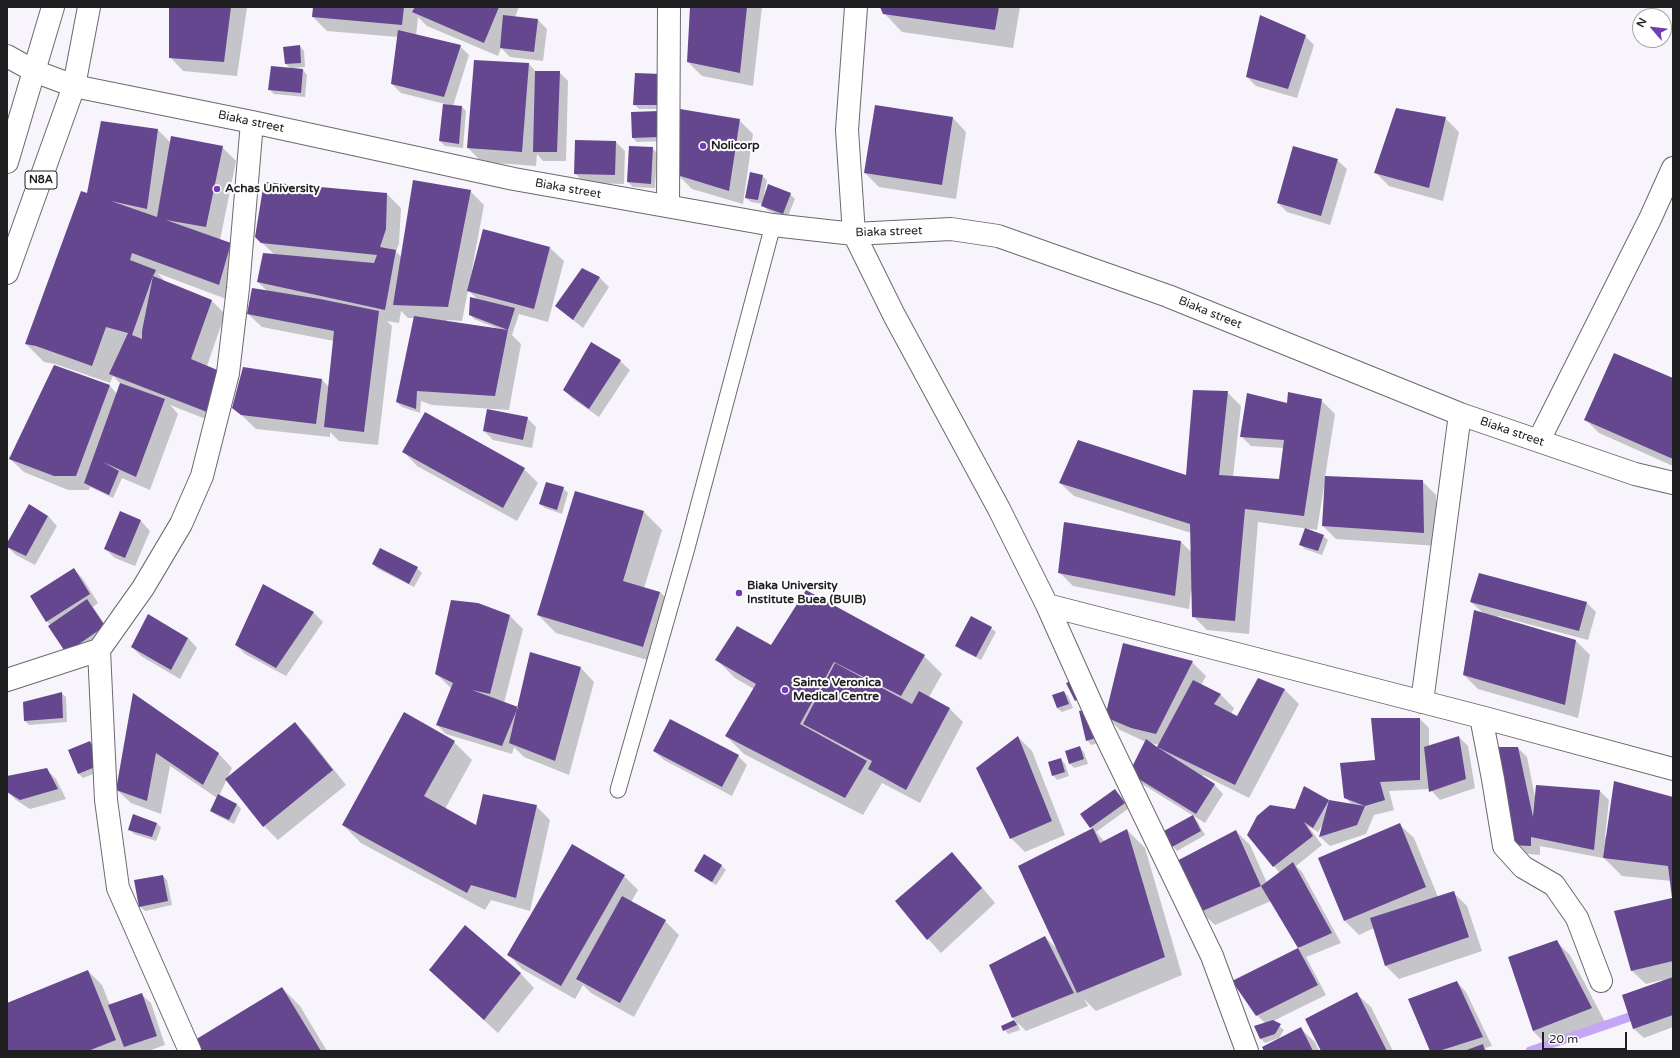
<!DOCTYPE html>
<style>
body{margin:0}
#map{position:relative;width:1680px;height:1058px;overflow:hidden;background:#f7f5fb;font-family:"Varela Round",sans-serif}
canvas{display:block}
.frame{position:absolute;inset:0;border:8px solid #1f1e20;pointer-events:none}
.north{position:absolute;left:1632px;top:8px;width:40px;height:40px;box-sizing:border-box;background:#fff;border:1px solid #a5a5a6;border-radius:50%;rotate:298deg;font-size:11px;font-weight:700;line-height:16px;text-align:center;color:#1f1e20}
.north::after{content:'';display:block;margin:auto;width:14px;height:18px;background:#743cb3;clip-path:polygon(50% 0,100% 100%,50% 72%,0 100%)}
.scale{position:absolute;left:1542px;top:1032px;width:85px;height:18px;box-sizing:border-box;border:2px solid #1f1e20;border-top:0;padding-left:5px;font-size:12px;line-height:14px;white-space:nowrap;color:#1f1e20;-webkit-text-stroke:3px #fff;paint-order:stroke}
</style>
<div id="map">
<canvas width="1680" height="1058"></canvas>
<div class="frame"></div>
<div class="north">N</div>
<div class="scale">20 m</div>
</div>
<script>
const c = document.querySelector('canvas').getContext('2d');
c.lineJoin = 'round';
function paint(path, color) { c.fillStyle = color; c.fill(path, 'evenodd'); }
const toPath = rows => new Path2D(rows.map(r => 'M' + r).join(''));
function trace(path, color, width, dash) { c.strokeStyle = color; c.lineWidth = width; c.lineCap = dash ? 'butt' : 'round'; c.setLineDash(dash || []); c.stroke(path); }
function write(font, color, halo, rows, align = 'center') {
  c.font = font + ' "Varela Round",sans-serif'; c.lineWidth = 4; c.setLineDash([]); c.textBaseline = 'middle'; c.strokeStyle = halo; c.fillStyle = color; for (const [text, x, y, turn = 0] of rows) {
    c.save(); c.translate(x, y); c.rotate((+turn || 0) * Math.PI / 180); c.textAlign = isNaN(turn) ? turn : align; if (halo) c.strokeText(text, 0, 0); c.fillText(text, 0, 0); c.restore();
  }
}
const shadow = toPath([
 [170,7,247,7,237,76,183,71,170,57],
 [314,7,519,7,515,17,538,20,547,29,543,61,510,57,501,48,498,56,427,26,418,17,416,36,460,46,469,55,453,106,462,107,466,111,463,148,445,146,440,141,449,105,401,93,392,84,398,37,327,31,313,17],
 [691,7,762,7,753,86,702,76,688,62],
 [882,7,1020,7,1013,48,902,32,884,13],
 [1305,36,1314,45,1297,98,1256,86,1247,77],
 [300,46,304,51,305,67,293,68,303,70,307,75,305,97,274,94,269,89,291,69,286,64],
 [529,64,536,72,559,72,568,81,566,161,543,161,537,154,536,166,482,162,468,148],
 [636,74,665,109,639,109,634,104],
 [632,113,664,141,637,142,633,138],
 [953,118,966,132,956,199,879,187,865,173],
 [1445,118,1459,132,1443,201,1389,186,1375,172],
 [739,120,753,134,743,204,692,189,677,174],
 [158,130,171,143,222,147,236,161,220,240,231,243,237,303,157,273,164,280,164,282,211,300,225,314,207,366,221,425,170,405,178,414,150,490,122,478,113,498,90,487,89,490,68,490,24,472,10,459,110,386,117,394,121,384,113,376,110,383,55,364,44,362,26,344,88,194],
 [616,142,625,151,624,184,584,183,575,173],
 [652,148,657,153,655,188,633,187,628,182],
 [1337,160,1347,169,1330,225,1287,212,1278,203],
 [762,176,767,180,764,195,790,194,795,199,787,218,767,210,763,204,751,202,746,198],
 [470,191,484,205,471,275,472,276,484,230,550,248,564,261,548,322,519,314,512,335,521,344,509,410,432,405,421,401,420,413,402,407,397,402,415,318,408,318,401,311,399,323,387,321,392,326,378,445,339,441,330,432,330,437,256,429,233,407,321,379,329,387,334,341,262,327,248,314,268,292,258,282,275,255,256,237,387,194,401,208,399,243,396,252,402,257],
 [468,290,477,299,470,314,474,319,499,329,447,322,447,320,462,321],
 [583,269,600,278,609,287,583,328,556,306],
 [620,361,630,370,599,417,573,399,564,390],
 [1673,380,1673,466,1599,433,1585,419],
 [1227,392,1241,406,1233,477,1280,480,1284,448,1251,446,1241,436,1288,404,1321,400,1335,414,1325,477,1422,481,1436,495,1437,546,1336,539,1323,526,1325,487,1324,487,1317,530,1258,522,1249,634,1207,630,1193,616,1192,591,1191,591,1189,609,1073,586,1059,572,1181,542,1191,552,1191,533,1074,496,1060,483,1187,476],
 [527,418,536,427,532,448,493,440,484,431],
 [404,452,524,469,538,483,517,521,417,466],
 [563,488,568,493,562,514,545,508,540,504],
 [644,512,662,530,644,588,660,592,678,610,661,664,556,633,538,615],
 [121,513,141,521,150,531,135,566,115,558,105,549],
 [48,516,57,526,35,565,16,555,7,546],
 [1323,536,1328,540,1322,555,1305,549,1300,544],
 [373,564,417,568,422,573,414,587,378,569],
 [74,569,83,579,98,603,93,607,113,636,76,661,47,621],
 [1479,574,1587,603,1596,612,1588,640,1498,616,1498,618,1576,641,1590,655,1578,718,1478,689,1464,675,1483,613,1471,602],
 [314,613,323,622,286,676,245,654,236,645],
 [509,615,523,629,504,703,518,708,581,668,594,682,569,775,524,757,514,747,512,754,446,734,437,725,451,688,436,674],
 [991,628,996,632,981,660,961,650,956,645],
 [188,638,197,648,180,679,141,656,132,647],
 [772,647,924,656,942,674,929,697,949,708,963,722,920,803,882,783,863,815,744,754,726,736,754,689,735,678,717,660],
 [1192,662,1206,676,1201,685,1220,694,1234,708,1231,714,1238,718,1258,679,1285,690,1299,704,1249,798,1203,775,1202,777,1214,784,1223,794,1205,823,1139,782,1130,773,1146,742,1120,730,1106,716],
 [1150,743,1159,745,1158,746,1162,750],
 [1064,692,1068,696,1073,708,1062,712,1057,708],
 [61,693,66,697,67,722,29,725,25,721],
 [134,695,219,754,232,768,227,779,295,724,309,738,346,785,278,840,264,826,227,779,219,796,237,804,241,809,234,824,216,815,211,811,217,798,170,766,161,814,131,803,117,790],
 [1080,712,1102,742,1091,745,1087,740],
 [1420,719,1429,728,1429,747,1459,737,1468,746,1475,788,1440,800,1430,789,1389,791,1394,810,1374,815,1366,834,1330,846,1320,837,1325,821,1318,832,1308,826,1322,845,1296,866,1302,872,1341,943,1306,957,1326,995,1273,1021,1284,1030,1279,1038,1265,1043,1261,1039,1265,1023,1257,1015,1234,981,1300,948,1271,901,1215,925,1201,912,1236,831,1250,845,1267,883,1280,873,1274,866,1304,787,1329,801,1353,805,1345,798,1376,761],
 [1018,737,1032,751,1065,835,1025,852,1011,838,977,768],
 [90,742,94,746,104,770,83,778,79,774,69,750],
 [454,742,472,760,445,809,477,826,536,806,550,820,530,911,491,900,485,910,361,843,343,825],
 [1079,747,1084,752,1088,764,1074,768,1070,764,1066,752],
 [1518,748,1527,757,1535,797,1600,791,1609,800,1605,837,1673,798,1673,1027,1644,1038,1634,1029,1623,995,1663,982,1662,980,1646,984,1632,971,1673,899,1671,881,1622,876,1603,857,1603,858,1540,846,1540,855,1518,853],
 [654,751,738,756,747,765,732,796,664,760],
 [1061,759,1065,764,1069,776,1057,780,1053,775],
 [47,770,56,779,66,799,30,809,16,800,7,791,7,777],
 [1119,794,1129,808,1096,832,1105,842,1127,830,1145,848,1182,975,1096,1011,1084,999,1088,1006,1026,1031,1017,1022,1020,1030,1008,1034,1002,1026,1016,1021,1013,1018,1045,937,1059,951,1093,830,1081,815],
 [1193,816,1197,821,1205,835,1177,851,1173,846],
 [157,823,161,828,156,841,134,834,129,829],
 [1400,825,1414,838,1438,897,1453,892,1467,906,1482,951,1399,979,1385,965,1374,928,1359,935,1345,921,1319,858],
 [572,846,624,876,638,890,631,902,665,921,679,935,634,1017,591,993,583,985,575,999,522,969,509,955],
 [952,854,966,868,995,903,941,953,928,939],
 [721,865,726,870,716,885,700,875,695,871],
 [163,876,167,880,172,905,145,911,140,906],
 [465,927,521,974,534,988,498,1033,444,984],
 [1556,941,1570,955,1605,1022,1547,1045,1533,1031,1509,958],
 [88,971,102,985,110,1005,141,994,151,1003,165,1045,148,1051,7,1051,7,1004],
 [1457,982,1466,992,1492,1046,1485,1048,1488,1051,1431,1051],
 [282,988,300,1006,327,1051,196,1051],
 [1357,994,1371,1007,1393,1051,1322,1051],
 [1301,1029,1315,1042,1319,1051,1265,1051]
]);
const stream = toPath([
 [1530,1051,1641,1013]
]);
const building = toPath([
 [169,7,231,7,224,62,169,58],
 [313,7,404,7,402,25,312,17],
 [415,7,499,7,484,43,412,12],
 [690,7,747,7,740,73,687,62],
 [880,7,999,7,995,30,883,14],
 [503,15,538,19,534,52,500,48],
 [1260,15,1306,35,1288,89,1246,77],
 [398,30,461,45,444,97,391,84],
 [300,45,301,63,285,64,283,47],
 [474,60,529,63,522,152,467,148],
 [271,66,303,69,301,93,268,90],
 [535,71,560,71,557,152,533,152],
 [635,73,662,74,661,105,633,105],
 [443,104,462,106,459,144,439,141],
 [875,105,953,117,942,185,864,173],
 [1396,108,1446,117,1429,188,1374,173],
 [680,109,740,119,729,191,677,175,668,159],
 [659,111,660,137,632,138,631,112],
 [101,121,158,129,147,209,111,201,157,217,171,136,223,146,206,227,166,220,231,243,219,285,132,253,130,260,156,270,153,276,132,335,142,339,142,331,153,276,212,300,191,359,222,372,207,412,109,374,128,333,106,327,92,366,36,346,25,344,81,191,87,193],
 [575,140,616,141,615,175,574,174],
 [629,146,653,147,651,184,627,182],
 [1293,146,1338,159,1321,216,1277,203],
 [750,172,763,175,758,200,745,198],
 [413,180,471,190,448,307,393,305],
 [264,182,387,193,386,229,380,247,396,250,385,310,257,282,263,253,374,263,377,255,261,243,255,237],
 [768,184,791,193,783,214,761,206],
 [483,229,550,247,534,309,467,291],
 [582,268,600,277,573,320,555,306],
 [252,288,320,299,379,311,364,432,324,427,334,331,247,314],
 [470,297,515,308,508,330,469,315],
 [414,316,508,330,495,396,417,391,416,409,396,402],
 [591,342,621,360,589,409,563,390],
 [1614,353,1673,378,1673,459,1584,420],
 [54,365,110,385,76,476,54,476,9,459],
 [243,367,322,379,316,424,241,415,232,408],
 [120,383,165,399,136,477,103,462,119,471,109,495,84,483],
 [1193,390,1228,391,1219,475,1279,479,1284,440,1240,437,1247,393,1287,403,1288,392,1322,399,1304,516,1245,509,1235,621,1192,617,1190,524,1059,483,1078,440,1186,475],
 [487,409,528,417,523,440,483,431],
 [425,412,525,468,503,508,402,452],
 [1325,476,1423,480,1424,533,1322,526],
 [546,482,564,487,557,510,539,504],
 [575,491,644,511,623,581,660,592,643,647,537,615],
 [29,504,48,516,26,556,7,547,7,543],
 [120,511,141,520,125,558,104,549],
 [1064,522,1181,541,1175,596,1058,573],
 [1305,528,1324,535,1318,551,1299,545],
 [380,548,418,567,409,584,372,564],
 [74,568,90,594,46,622,30,596],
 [1479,573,1587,602,1579,631,1470,602],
 [263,584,314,612,276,668,235,645],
 [806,590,925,655,901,696,834,662,800,724,867,761,845,798,725,736,756,684,715,660,737,626,771,645],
 [87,599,105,626,66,653,48,626],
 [451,600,478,603,510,615,490,694,472,690,518,707,502,746,436,725,453,683,435,674],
 [1474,610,1576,640,1565,705,1463,675],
 [148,614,188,638,171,670,131,647],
 [971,616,992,627,976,657,955,646],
 [1123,643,1193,661,1156,734,1131,728,1105,717],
 [530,652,581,667,555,761,509,743],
 [835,663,912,704,919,691,950,708,906,790,868,769,872,761,803,724],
 [1078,678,1086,695,1075,701,1066,683],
 [1258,678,1285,689,1235,785,1157,747,1215,784,1196,814,1129,773,1146,739,1157,747,1193,680,1221,694,1214,704,1237,716],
 [1064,691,1069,704,1057,708,1052,695],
 [62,692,63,718,24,721,23,702],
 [133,693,219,753,203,785,156,753,147,801,116,790],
 [1092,708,1099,737,1086,741,1079,711],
 [404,712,455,741,424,796,476,825,483,794,537,805,516,898,471,885,467,893,342,825],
 [1371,718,1420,718,1420,780,1380,782,1385,800,1365,806,1344,798,1340,763,1375,760],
 [670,719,739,755,722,787,653,751],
 [295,722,333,770,263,827,225,779],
 [1018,736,1052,821,1010,839,976,768],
 [1459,736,1466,779,1429,792,1424,747],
 [90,741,100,765,78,774,68,750],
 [1080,746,1084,759,1069,764,1065,751],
 [1492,747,1518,747,1533,817,1536,785,1600,790,1594,850,1531,837,1531,846,1508,845],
 [1061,758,1065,772,1052,776,1048,762],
 [47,768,58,789,20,800,7,792,7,776],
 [1614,781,1673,797,1673,961,1631,971,1614,911,1672,898,1668,866,1603,858],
 [1304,786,1329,800,1365,806,1357,825,1319,837,1329,800,1313,828,1304,822,1313,836,1273,867,1247,835,1257,816,1270,805,1295,809],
 [1115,789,1125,803,1090,828,1080,814],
 [218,794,237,804,229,820,210,811],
 [133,814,157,823,152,837,128,830],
 [1193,815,1201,831,1172,847,1164,831],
 [1400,823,1426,887,1344,921,1318,858],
 [1093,828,1100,843,1127,829,1165,957,1077,993,1018,866],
 [1236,830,1261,886,1293,862,1332,933,1298,948,1261,886,1200,912,1171,864],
 [572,844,625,875,561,986,507,955],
 [952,852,982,888,927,940,895,901],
 [704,854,722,865,712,882,694,871],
 [163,875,168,901,139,907,134,880],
 [1454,891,1469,937,1385,966,1370,918],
 [622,896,666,920,620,1003,576,979],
 [465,925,521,973,484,1020,429,970],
 [1045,936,1074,993,1012,1018,989,965],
 [1557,940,1592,1008,1533,1031,1508,957],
 [1298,948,1318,985,1256,1016,1232,981],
 [88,970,116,1040,88,1051,7,1051,7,1003],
 [1673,977,1673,1015,1633,1029,1622,995],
 [1457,981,1483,1037,1439,1051,1430,1051,1408,999],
 [282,987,321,1051,195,1051,190,1043],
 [1357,992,1387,1051,1321,1051,1305,1019],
 [142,993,157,1036,124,1047,108,1005],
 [1014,1020,1017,1025,1003,1031,1001,1026],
 [1273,1020,1281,1024,1275,1034,1260,1039,1254,1026],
 [1301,1027,1313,1051,1264,1051,1262,1047],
 [1483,1044,1485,1051,1464,1051]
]);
const service = toPath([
 [618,790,687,548,773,225]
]);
const minor = toPath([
 [856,7,847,130,854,234,894,315,999,509,1047,605,1103,730,1212,956,1247,1051],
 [7,56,34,71,74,86,252,122,514,179,773,225,854,234,951,229,998,236,1168,296,1460,414,1635,474,1673,483],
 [668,206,669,7],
 [1539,440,1650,219,1673,168],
 [1047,605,1481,717,1673,769],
 [99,650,106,800,118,888,190,1051],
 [7,680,99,650,143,588,181,524,202,476,228,373,238,288,252,122],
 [1422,702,1460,414],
 [1481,717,1493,779,1504,846,1523,867,1554,885,1577,918,1601,981]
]);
const trunk = toPath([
 [7,162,53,7],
 [7,273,74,86,89,7]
]);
const markers = [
 [703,146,4,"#743cb3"],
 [217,189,4,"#743cb3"],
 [739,593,4,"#743cb3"],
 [785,690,4,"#743cb3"]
];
const shields = [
 [41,180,32]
];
const shieldNames = [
 ["N8A",41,180]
];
const streetNames = [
 ["Biaka street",251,122,12],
 ["Biaka street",568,189,10],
 ["Biaka street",889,232,-2],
 ["Biaka street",1210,313,22],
 ["Biaka street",1512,432,19]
];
const poiNames = [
 ["Nolicorp",711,146],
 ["Achas University",225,189],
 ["Biaka University",747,586],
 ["Institute Buea (BUIB)",747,600],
 ["Sainte Veronica",793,683],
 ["Medical Centre",793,697]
];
paint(shadow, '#0003');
trace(stream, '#c4a5f6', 9);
paint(building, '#65478f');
trace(service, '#6b696e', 17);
trace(minor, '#6b696e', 24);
trace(trunk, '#6b696e', 24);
trace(service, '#fff', 15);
trace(minor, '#fff', 22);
trace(trunk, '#fff', 22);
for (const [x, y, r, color] of markers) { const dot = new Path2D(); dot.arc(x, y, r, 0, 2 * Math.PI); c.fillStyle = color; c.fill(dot); trace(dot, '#fff', 1.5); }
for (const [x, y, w] of shields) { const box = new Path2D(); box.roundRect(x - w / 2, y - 9, w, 18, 3); c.fillStyle = '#fff'; c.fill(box); trace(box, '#1f1e20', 1); }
write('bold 11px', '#1f1e20', null, shieldNames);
write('12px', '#1f1e20', '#fff', streetNames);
write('bold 12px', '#1f1e20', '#fff', poiNames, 'left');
</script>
